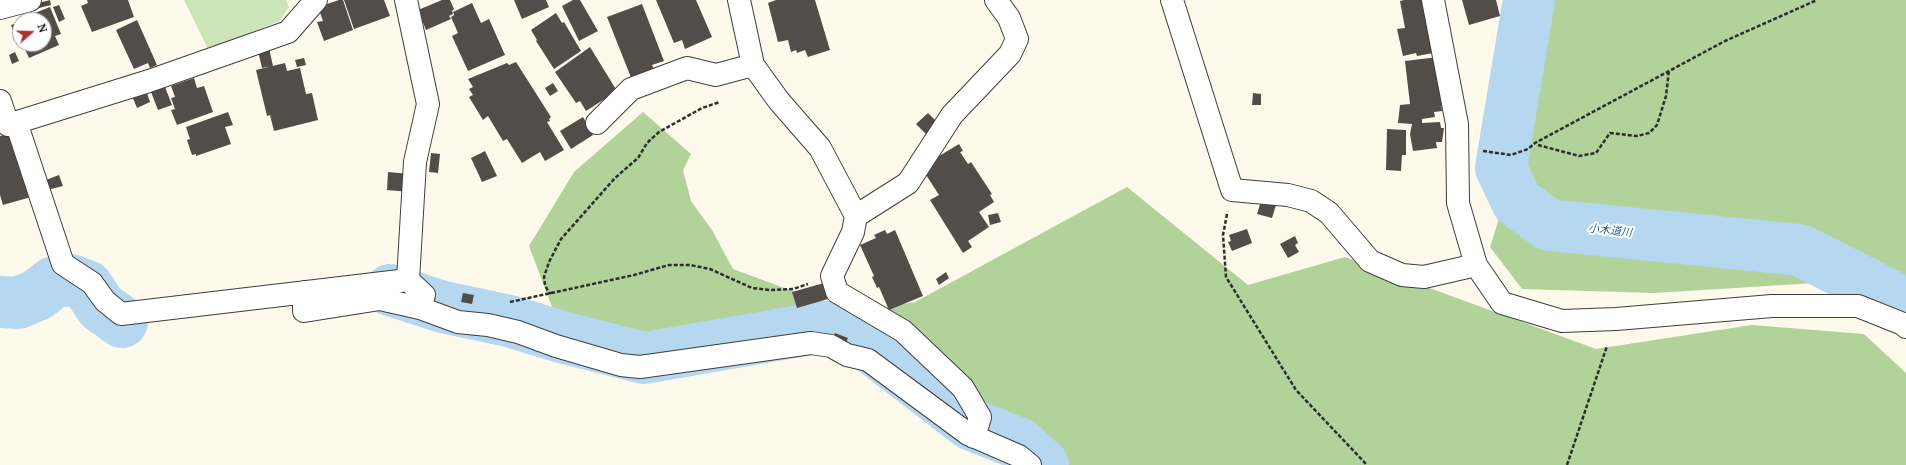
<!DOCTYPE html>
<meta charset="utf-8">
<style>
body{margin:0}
#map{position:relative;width:1906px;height:465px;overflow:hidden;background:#fdfaeb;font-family:"PT Serif",serif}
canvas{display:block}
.north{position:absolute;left:12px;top:12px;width:40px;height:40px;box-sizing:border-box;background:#fff;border:1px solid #9d9d9d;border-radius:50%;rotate:70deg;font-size:11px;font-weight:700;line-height:16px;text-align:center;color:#0b0b0b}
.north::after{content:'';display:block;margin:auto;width:14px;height:18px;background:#ae3132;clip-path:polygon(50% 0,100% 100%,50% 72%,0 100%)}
</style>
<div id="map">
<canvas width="1906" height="465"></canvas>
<div class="north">N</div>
</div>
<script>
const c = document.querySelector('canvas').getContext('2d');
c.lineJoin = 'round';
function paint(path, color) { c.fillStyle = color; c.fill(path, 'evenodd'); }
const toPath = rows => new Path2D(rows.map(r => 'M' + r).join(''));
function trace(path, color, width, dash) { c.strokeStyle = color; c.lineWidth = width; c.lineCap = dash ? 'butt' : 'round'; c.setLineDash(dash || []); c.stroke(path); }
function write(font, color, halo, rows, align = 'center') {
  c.font = font + ' "PT Serif","Noto Sans JP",serif'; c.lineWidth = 4; c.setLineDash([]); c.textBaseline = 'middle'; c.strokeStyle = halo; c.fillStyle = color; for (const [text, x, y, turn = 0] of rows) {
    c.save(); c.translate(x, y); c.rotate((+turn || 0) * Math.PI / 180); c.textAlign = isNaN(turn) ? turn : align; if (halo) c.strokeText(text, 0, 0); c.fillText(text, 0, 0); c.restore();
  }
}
const green = toPath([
 [184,0,286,0,289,7,280,21,208,49]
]);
const forest = toPath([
 [1550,0,1906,0,1906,285,1815,283,1654,293,1522,289,1490,247,1536,103],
 [643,112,691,154,683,170,691,201,712,230,733,269,852,313,915,302,1127,187,1248,285,1345,257,1596,349,1752,325,1864,334,1906,373,1906,465,1058,465,937,377,807,325,568,349,529,246,574,172]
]);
const river = toPath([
 [1529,0,1501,168,1517,202,1549,225,1800,250,1906,304],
 [390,290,443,307,509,321,565,338,644,358,823,327,836,326,852,333,970,424,1020,444,1043,465],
 [0,302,18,303,37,295,54,282,71,280,87,286,101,307,122,322]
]);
const building = toPath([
 [50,0,51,5,31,10,30,5],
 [87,0,128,0,134,17,92,32,81,6,88,3],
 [339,0,343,0,353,30,324,41,317,22,323,21,318,7],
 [344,0,384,0,390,16,354,29],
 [442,0,450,0,454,9,452,11,453,14,449,16,451,19,426,30,418,10],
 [514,0,546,0,549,7,522,19],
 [573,0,580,0,598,31,579,41,562,6],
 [656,0,696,0,712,37,685,49,682,40,674,43],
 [776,0,815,0,830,50,808,57,805,50,797,53,796,50,791,52,788,40,778,42,768,3],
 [1404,0,1426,0,1433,53,1417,56,1416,53,1403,56,1397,29,1405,28,1400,1],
 [1462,0,1496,0,1500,16,1469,25],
 [472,3,481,23,489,19,505,55,468,71,452,36,458,33,451,17,454,15,455,17,453,12],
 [642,4,664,61,652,65,655,71,632,80,607,17],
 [59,5,65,19,59,22,53,7],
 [50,7,61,34,55,36,59,45,29,58,24,47,28,45,27,44,44,44,44,20,20,20,20,27,17,20],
 [556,13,562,23,564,22,581,51,554,69,536,41,537,40,531,30],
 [137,20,157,65,150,68,148,63,134,69,116,30],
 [17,23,20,31,20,42,17,43,11,25],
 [590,47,617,91,586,111,580,101,576,103,555,72],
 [269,48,273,66,262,68,258,51],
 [15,52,19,61,12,64,9,55],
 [1438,57,1437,65,1442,111,1434,112,1435,117,1422,119,1422,123,1440,122,1441,128,1444,128,1442,142,1436,142,1437,148,1413,151,1410,134,1412,124,1398,123,1400,105,1410,104,1405,61],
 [304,58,306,65,297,67,295,60],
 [516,62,551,117,549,119,550,121,547,122,564,150,545,161,540,152,522,163,507,139,503,141,488,116,483,120,469,97,473,95,469,89,473,87,468,79,507,63,509,65],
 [285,63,287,71,300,68,306,94,312,93,318,120,274,131,270,115,267,116,256,70],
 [194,78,197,88,204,86,213,112,177,125,171,110,175,109,171,98,175,97,171,86],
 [553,83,558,91,550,96,545,88],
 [165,87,172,105,158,110,151,92],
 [146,90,150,102,137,108,132,96],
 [1253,93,1261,94,1261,105,1252,105],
 [228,112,233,125,225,127,231,144,196,156,196,154,192,155,187,140,190,139,186,127],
 [928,113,942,127,930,138,916,124],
 [583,117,593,135,571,149,560,131],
 [1387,129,1406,130,1406,155,1402,155,1401,171,1386,170],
 [10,133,31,197,3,205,0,195,0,136],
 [959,144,963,151,960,152,968,164,971,162,992,194,990,195,994,202,979,212,989,227,968,241,972,247,963,253,930,200,939,195,921,167],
 [485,151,497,176,482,182,471,158],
 [431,153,440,154,438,173,429,172],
 [388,172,410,174,409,192,387,190],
 [59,175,63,186,47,190,43,181],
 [1261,201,1276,205,1272,218,1257,214],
 [998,213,1001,222,990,225,988,215],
 [1247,229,1252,243,1232,251,1228,242,1231,241,1229,235],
 [885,230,887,234,895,230,923,296,889,310,879,287,877,288,872,277,874,276,860,245,876,238,874,235],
 [1295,236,1298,243,1295,245,1299,252,1288,258,1280,244],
 [946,272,949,278,939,285,936,279],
 [824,283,828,299,797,308,792,292],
 [463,293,474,295,472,304,461,302],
 [835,333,848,338,843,348,831,342]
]);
const path = toPath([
 [1538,145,1579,156,1596,153,1610,133,1637,136,1649,133,1657,125,1666,96,1669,70],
 [1483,151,1511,155,1528,149,1535,143,1725,41,1817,0],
 [1227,214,1223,235,1226,277,1296,390,1367,465],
 [552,293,549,293,545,285,544,277,549,262,561,239,615,178,638,158,647,143,659,132,702,108,720,102],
 [510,302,634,275,669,265,690,265,710,269,752,288,769,290,793,289,808,284],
 [1567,465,1607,346]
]);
const street = toPath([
 [406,0,428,104,415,162,408,280,424,295,420,308],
 [739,0,753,65,779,101,820,148,856,216,853,232,832,276,837,292,903,331,963,388,980,417,974,437],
 [1172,0,1232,190,1288,195,1311,201,1329,213,1370,261,1402,275,1424,277,1476,265],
 [1433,0,1457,124,1458,203,1476,265,1502,303,1562,321,1616,319,1772,306,1858,306,1903,324,1906,327],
 [0,8,30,0],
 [0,101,8,125,149,81,288,32,316,0],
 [16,122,63,264,92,283,105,301,121,314,408,280],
 [597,123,631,89,687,68,716,75,753,65],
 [856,216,908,183,952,115,1010,54,1017,39,1009,18,996,0],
 [304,292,304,311,380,299,420,308,458,322,488,325,518,332,556,346,621,365,640,367,811,343,831,346,847,355,868,360,968,434,1019,456,1030,465]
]);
const waterNames = [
 ["小木道川",1610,231,6]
];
paint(green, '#cde4b9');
paint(forest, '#b1d399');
trace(river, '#b5d7f0', 52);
paint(building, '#534d49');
trace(street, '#3e3e3e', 24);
trace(path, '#2d2d2d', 2.5, [4, 2]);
trace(street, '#fff', 22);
write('italic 11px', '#215c91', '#fff', waterNames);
</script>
